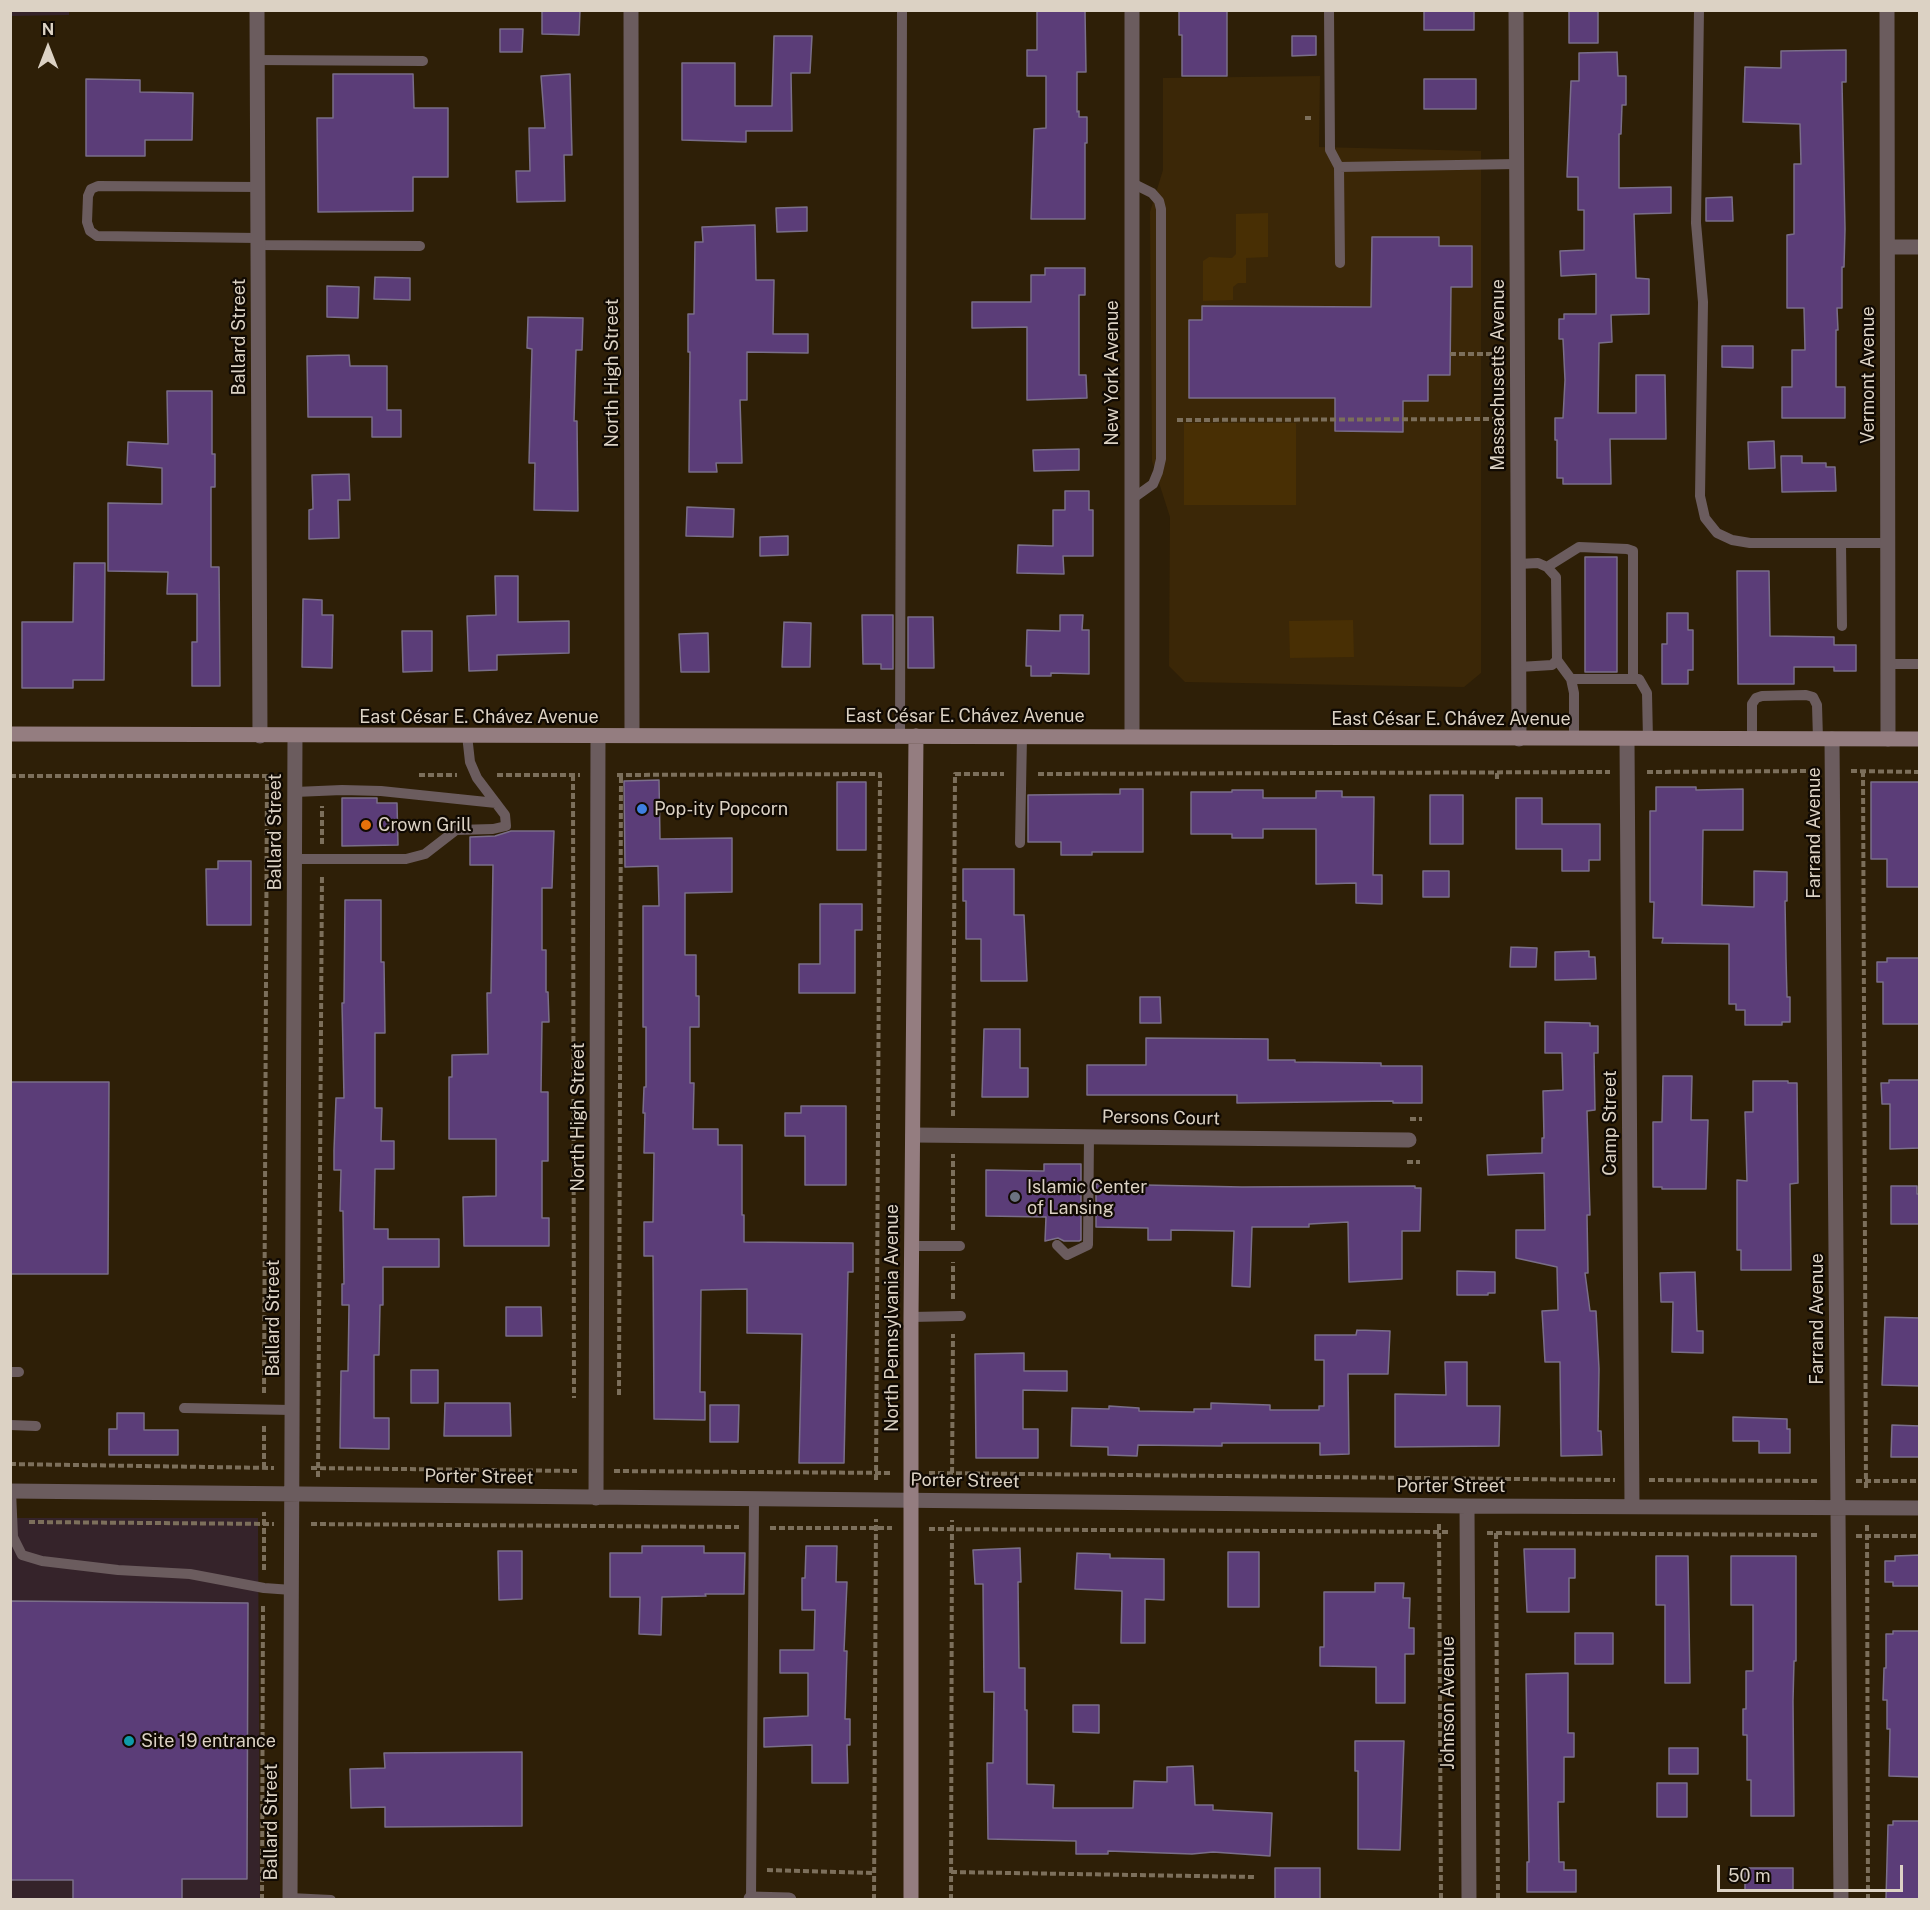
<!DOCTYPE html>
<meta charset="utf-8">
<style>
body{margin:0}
#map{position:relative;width:1930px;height:1910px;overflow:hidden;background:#2e1f07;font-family:"Public Sans",sans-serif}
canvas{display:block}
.frame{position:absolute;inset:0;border:12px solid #dcd2c4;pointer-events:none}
.north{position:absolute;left:18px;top:18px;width:60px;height:60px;-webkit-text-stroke:4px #110a03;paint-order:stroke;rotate:0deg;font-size:16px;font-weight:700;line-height:24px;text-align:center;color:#dcd2c4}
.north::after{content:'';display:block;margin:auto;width:21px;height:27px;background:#dcd2c4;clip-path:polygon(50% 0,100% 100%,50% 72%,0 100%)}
.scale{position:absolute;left:1717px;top:1865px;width:186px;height:27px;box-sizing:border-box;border:3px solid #dcd2c4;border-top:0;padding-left:8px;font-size:18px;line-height:21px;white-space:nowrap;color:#dcd2c4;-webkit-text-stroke:4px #110a03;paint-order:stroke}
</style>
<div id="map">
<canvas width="1930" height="1910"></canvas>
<div class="frame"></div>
<div class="north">N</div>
<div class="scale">50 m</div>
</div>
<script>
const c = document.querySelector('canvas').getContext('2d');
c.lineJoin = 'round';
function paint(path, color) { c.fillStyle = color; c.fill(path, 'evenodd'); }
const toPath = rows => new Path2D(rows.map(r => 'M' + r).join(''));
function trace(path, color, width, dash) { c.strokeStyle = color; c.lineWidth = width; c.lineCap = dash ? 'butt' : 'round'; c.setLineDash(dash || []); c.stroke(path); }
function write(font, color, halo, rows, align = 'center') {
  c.font = font + ' "Public Sans",sans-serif'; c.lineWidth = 4.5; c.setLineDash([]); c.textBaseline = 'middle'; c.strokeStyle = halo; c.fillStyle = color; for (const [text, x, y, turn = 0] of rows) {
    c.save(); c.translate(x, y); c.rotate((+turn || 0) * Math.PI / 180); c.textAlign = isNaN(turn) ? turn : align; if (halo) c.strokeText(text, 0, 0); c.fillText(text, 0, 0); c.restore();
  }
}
const industrial = toPath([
 [10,11,69,11,69,15,11,16],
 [10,1518,258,1518,260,1899,11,1899]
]);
const built = toPath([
 [1320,76,1319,147,1481,151,1481,673,1464,687,1185,682,1169,666,1170,517,1152,461,1150,212,1163,170,1163,78]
]);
const green = toPath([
 [1268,213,1268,257,1246,258,1246,283,1238,283,1233,287,1233,300,1203,301,1203,261,1209,257,1232,258,1236,254,1236,214],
 [1184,423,1296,423,1296,505,1184,505],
 [1353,620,1354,657,1290,658,1289,621]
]);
const building = toPath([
 [542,10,580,10,579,35,542,34,542,10],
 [1037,10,1085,10,1086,72,1077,72,1077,112,1079,111,1079,117,1087,117,1087,143,1085,143,1085,219,1031,219,1034,129,1046,128,1046,76,1027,76,1027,50,1037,50,1037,10],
 [1179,10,1227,10,1227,76,1182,76,1182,35,1179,35,1179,10],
 [1424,10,1474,10,1474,30,1424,30,1424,10],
 [1569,10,1598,10,1598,43,1569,43,1569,10],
 [500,29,523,29,522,52,500,52,500,29],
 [774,36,812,36,810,73,791,73,792,131,746,131,746,142,682,140,682,63,735,63,735,106,772,106,774,36],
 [1292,36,1316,36,1316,55,1292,56,1292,36],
 [1846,50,1846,82,1842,82,1845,229,1844,267,1842,267,1842,308,1837,308,1838,330,1836,330,1836,387,1845,387,1845,418,1782,418,1782,387,1792,387,1792,350,1805,350,1804,308,1787,308,1787,235,1794,234,1794,164,1801,164,1800,124,1743,122,1745,67,1781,68,1781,51,1846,50],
 [1617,52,1618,76,1626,76,1626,105,1622,105,1621,134,1619,134,1619,188,1671,187,1671,213,1634,214,1636,278,1649,279,1649,314,1611,315,1612,342,1599,343,1598,413,1636,413,1636,375,1665,375,1666,439,1610,439,1611,484,1563,484,1563,478,1557,478,1557,440,1555,440,1555,418,1563,418,1565,380,1563,339,1559,339,1559,319,1564,319,1564,314,1596,314,1596,274,1561,276,1560,251,1584,250,1584,210,1578,210,1578,177,1567,177,1571,81,1579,81,1579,53,1617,52],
 [333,74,413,74,414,108,448,108,448,177,413,177,413,211,318,212,317,118,333,118,333,74],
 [570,74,572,155,564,155,565,201,517,202,516,171,530,171,529,128,545,128,541,76,570,74],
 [86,79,140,80,140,92,193,93,192,140,145,140,145,156,86,156,86,79],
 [1424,79,1476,79,1476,109,1424,109,1424,79],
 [1732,197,1733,221,1706,221,1706,198,1732,197],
 [807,207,807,231,777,232,776,208,807,207],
 [755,225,756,280,774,280,773,334,808,334,808,353,747,352,747,400,740,400,742,463,716,463,717,472,689,472,690,352,688,352,688,314,694,314,695,242,703,242,702,227,755,225],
 [1372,237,1439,237,1439,246,1472,246,1472,287,1451,287,1450,375,1428,375,1428,401,1403,401,1403,432,1335,431,1335,398,1189,398,1189,320,1202,320,1202,306,1371,307,1372,237],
 [1045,268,1085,268,1085,295,1079,295,1079,375,1086,375,1087,398,1027,400,1027,327,972,328,972,302,1031,302,1031,275,1045,275,1045,268],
 [375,277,410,278,410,300,374,299,375,277],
 [327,286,359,287,358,318,327,317,327,286],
 [528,317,583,318,582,350,576,350,574,421,577,421,578,511,534,510,535,463,529,463,532,349,527,348,528,317],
 [1722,346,1753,346,1753,368,1722,367,1722,346],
 [349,355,350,366,387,366,387,410,401,410,401,437,372,437,372,417,308,417,307,356,349,355],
 [167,391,212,391,212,454,215,454,215,487,211,487,211,567,219,567,220,686,192,686,192,642,197,642,197,594,167,594,168,572,108,571,108,503,162,504,162,468,127,465,128,442,168,444,167,391],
 [1774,441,1775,468,1749,469,1748,442,1774,441],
 [1079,449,1079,470,1034,471,1033,450,1079,449],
 [1781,456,1802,456,1802,463,1826,463,1826,467,1835,467,1836,491,1782,492,1781,456],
 [349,474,350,500,338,500,339,538,309,539,309,510,313,509,312,475,349,474],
 [1065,491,1089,491,1089,510,1093,510,1093,556,1063,556,1064,574,1017,573,1018,545,1053,546,1053,510,1065,510,1065,491],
 [687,507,734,509,733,537,686,536,687,507],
 [788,536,788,555,760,556,760,537,788,536],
 [1585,557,1617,557,1617,672,1585,672,1585,557],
 [74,563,105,563,104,680,73,680,73,688,22,688,22,622,73,622,74,563],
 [1737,571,1769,571,1770,636,1834,637,1834,645,1856,645,1856,671,1834,671,1834,667,1794,667,1794,684,1738,684,1737,571],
 [495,576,518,576,518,622,569,621,569,653,497,655,497,670,469,671,467,616,496,615,495,576],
 [303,599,322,600,322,615,333,615,332,668,302,667,303,599],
 [1667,613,1688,613,1688,630,1693,630,1693,670,1688,670,1688,684,1662,684,1662,644,1667,644,1667,613],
 [862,615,893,615,893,669,881,669,881,664,863,664,862,615],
 [1060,615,1083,615,1082,630,1089,630,1089,674,1051,673,1051,676,1031,676,1031,666,1026,666,1027,630,1060,631,1060,615],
 [908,617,933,617,934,668,908,668,908,617],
 [784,622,811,623,810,667,782,667,784,622],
 [402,631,432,631,432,671,403,672,402,631],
 [708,633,709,672,681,672,679,634,708,633],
 [659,780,660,839,732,838,732,892,685,893,685,955,696,955,696,996,699,996,699,1027,690,1027,690,1083,694,1083,693,1129,718,1129,718,1145,742,1145,742,1215,744,1215,744,1242,853,1243,853,1272,848,1272,844,1463,799,1463,802,1334,747,1333,747,1289,701,1290,700,1392,705,1392,705,1420,654,1419,653,1256,644,1256,644,1222,653,1222,654,1153,644,1153,645,1113,643,1113,644,1087,646,1087,646,1027,643,1027,643,906,659,906,658,866,625,867,624,781,659,780],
 [837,782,866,782,866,850,837,850,837,782],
 [1871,782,1920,782,1920,887,1887,887,1887,859,1871,859,1871,782],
 [1656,787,1696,787,1696,790,1743,789,1743,830,1703,830,1702,905,1754,907,1754,871,1787,872,1787,901,1785,901,1786,958,1787,997,1790,997,1790,1022,1782,1022,1782,1025,1745,1025,1745,1010,1736,1010,1736,1004,1729,1004,1729,944,1662,943,1663,938,1653,938,1654,902,1650,902,1650,811,1656,811,1656,787],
 [1120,789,1143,789,1143,852,1092,852,1092,855,1061,855,1061,842,1028,842,1028,795,1120,794,1120,789],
 [1232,790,1263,790,1263,798,1316,798,1316,791,1342,791,1342,797,1374,797,1373,875,1382,875,1382,904,1356,903,1356,883,1316,884,1316,829,1263,829,1263,838,1232,838,1232,834,1191,834,1191,792,1232,792,1232,790],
 [1430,795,1463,795,1463,844,1430,844,1430,795],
 [342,798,377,798,377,803,397,803,398,845,342,846,342,798],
 [1516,798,1542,798,1542,824,1600,824,1600,860,1589,860,1589,871,1562,871,1562,849,1516,849,1516,798],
 [511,831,554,831,552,888,542,888,542,950,546,950,546,992,548,992,549,1022,542,1022,541,1092,548,1092,548,1161,542,1161,542,1218,549,1218,549,1246,464,1246,463,1197,496,1196,496,1139,449,1139,449,1077,452,1077,452,1055,488,1054,487,993,491,993,493,865,470,865,470,837,495,836,511,831],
 [218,861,251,861,251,925,207,925,206,869,218,869,218,861],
 [963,869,1014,869,1014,915,1024,915,1027,981,981,981,981,939,966,939,966,901,963,901,963,869],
 [1423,871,1449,871,1449,897,1423,897,1423,871],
 [345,900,381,900,381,962,384,962,385,1033,375,1033,375,1108,382,1108,381,1141,394,1141,394,1169,375,1169,374,1229,388,1229,388,1239,439,1239,439,1267,383,1267,383,1305,380,1305,379,1355,374,1355,374,1418,389,1418,389,1449,340,1448,341,1371,348,1371,349,1305,342,1305,342,1284,344,1284,343,1211,340,1211,341,1170,334,1170,334,1150,336,1098,344,1098,342,1003,344,1003,345,900],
 [820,904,862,904,862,930,855,930,855,993,799,993,799,964,820,964,820,904],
 [1511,947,1537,948,1536,967,1510,967,1511,947],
 [1589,951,1589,957,1595,957,1596,979,1555,980,1555,952,1589,951],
 [1887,958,1919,958,1920,1024,1883,1024,1883,982,1877,982,1877,962,1887,962,1887,958],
 [1140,997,1160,997,1161,1023,1140,1023,1140,997],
 [1545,1022,1590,1023,1590,1026,1598,1026,1598,1053,1594,1053,1595,1110,1587,1111,1590,1215,1587,1215,1588,1273,1585,1273,1590,1311,1596,1311,1599,1369,1598,1431,1601,1431,1602,1455,1561,1456,1560,1362,1545,1362,1542,1311,1558,1310,1557,1267,1516,1258,1516,1230,1545,1230,1544,1173,1488,1175,1487,1155,1542,1153,1542,1138,1544,1138,1543,1091,1563,1090,1562,1053,1545,1053,1545,1022],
 [984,1029,1020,1029,1020,1068,1028,1068,1028,1097,982,1097,984,1029],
 [1146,1038,1268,1039,1268,1060,1295,1060,1295,1062,1381,1063,1381,1066,1422,1066,1422,1103,1393,1103,1393,1101,1237,1103,1237,1095,1087,1095,1087,1065,1146,1065,1146,1038],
 [1663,1076,1692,1076,1691,1120,1708,1120,1706,1189,1662,1189,1662,1187,1653,1187,1653,1122,1662,1122,1663,1076],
 [1889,1080,1920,1080,1920,1148,1890,1149,1890,1104,1882,1104,1881,1083,1889,1083,1889,1080],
 [1753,1081,1788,1081,1788,1083,1797,1083,1798,1183,1790,1184,1791,1270,1741,1270,1741,1250,1737,1250,1737,1180,1747,1181,1745,1112,1753,1112,1753,1081],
 [10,1082,109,1082,108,1274,10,1274,10,1082],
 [801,1106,846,1106,846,1185,805,1185,805,1136,785,1136,785,1113,801,1113,801,1106],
 [1044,1164,1081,1164,1081,1240,1079,1241,1064,1241,1058,1238,1045,1241,1046,1217,986,1216,986,1170,1044,1171,1044,1164],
 [1096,1184,1242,1187,1415,1186,1415,1188,1421,1188,1420,1231,1402,1231,1402,1279,1349,1282,1348,1222,1309,1224,1309,1227,1252,1227,1250,1287,1232,1286,1234,1231,1171,1230,1171,1240,1148,1240,1148,1228,1096,1227,1096,1184],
 [1891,1186,1917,1186,1917,1194,1920,1194,1920,1224,1891,1224,1891,1186],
 [1457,1271,1495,1272,1495,1293,1488,1293,1488,1295,1457,1295,1457,1271],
 [1695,1272,1697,1331,1703,1331,1703,1353,1672,1352,1673,1302,1661,1302,1660,1273,1695,1272],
 [506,1307,541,1307,542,1336,506,1336,506,1307],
 [1885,1317,1920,1318,1920,1386,1882,1385,1885,1317],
 [1357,1330,1390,1331,1388,1374,1348,1374,1349,1454,1320,1455,1320,1443,1222,1443,1222,1446,1138,1445,1137,1456,1108,1455,1108,1447,1071,1446,1072,1408,1109,1409,1109,1406,1139,1408,1139,1411,1194,1412,1194,1409,1211,1409,1211,1403,1270,1405,1270,1410,1319,1410,1319,1406,1324,1406,1324,1360,1315,1360,1315,1335,1356,1335,1357,1330],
 [1024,1353,1024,1371,1067,1371,1067,1391,1023,1390,1023,1429,1038,1429,1038,1458,976,1458,975,1354,1024,1353],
 [1445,1362,1467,1362,1467,1406,1500,1406,1499,1446,1395,1447,1395,1394,1446,1395,1445,1362],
 [411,1370,438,1370,438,1403,411,1403,411,1370],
 [445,1403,510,1403,511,1436,444,1436,445,1403],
 [710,1405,739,1405,738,1442,710,1442,710,1405],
 [117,1413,144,1413,144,1430,178,1430,178,1455,109,1455,109,1429,117,1429,117,1413],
 [1733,1417,1787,1419,1787,1429,1790,1429,1790,1453,1759,1453,1759,1441,1733,1441,1733,1417],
 [1892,1425,1920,1426,1920,1457,1891,1457,1892,1425],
 [642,1546,704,1546,704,1553,745,1553,744,1594,705,1594,706,1596,662,1597,661,1635,639,1634,640,1597,610,1597,610,1553,642,1553,642,1546],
 [806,1546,837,1546,836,1582,847,1582,844,1651,847,1651,845,1719,850,1719,850,1745,847,1745,848,1783,812,1783,812,1745,764,1747,764,1718,808,1716,808,1673,780,1673,780,1650,814,1650,815,1610,802,1610,802,1578,805,1578,806,1546],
 [1020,1548,1021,1582,1018,1582,1019,1668,1025,1668,1025,1710,1027,1710,1027,1784,1054,1785,1053,1808,1133,1808,1134,1781,1167,1782,1167,1767,1193,1766,1195,1805,1213,1805,1213,1810,1272,1813,1270,1856,1213,1852,1192,1854,1108,1851,1108,1854,1076,1854,1076,1841,988,1839,987,1763,993,1763,994,1692,984,1692,983,1584,975,1584,973,1550,1020,1548],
 [1524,1549,1575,1549,1575,1578,1569,1578,1569,1612,1527,1612,1524,1549],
 [498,1551,522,1551,522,1599,499,1600,498,1551],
 [1228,1552,1259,1552,1259,1607,1228,1607,1228,1552],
 [1077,1553,1110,1554,1110,1558,1164,1559,1164,1600,1145,1599,1145,1643,1121,1643,1122,1591,1075,1589,1077,1553],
 [1920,1555,1920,1586,1893,1586,1893,1582,1885,1582,1885,1561,1895,1561,1895,1556,1920,1555],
 [1656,1556,1688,1556,1690,1683,1665,1683,1665,1605,1656,1605,1656,1556],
 [1731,1556,1796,1556,1796,1661,1794,1661,1793,1701,1794,1816,1751,1816,1751,1780,1747,1780,1747,1735,1743,1735,1743,1709,1746,1709,1746,1671,1753,1671,1753,1605,1731,1605,1731,1556],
 [1375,1583,1404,1583,1403,1598,1410,1598,1409,1628,1414,1628,1414,1654,1405,1654,1405,1703,1376,1703,1376,1667,1320,1666,1320,1647,1324,1647,1324,1592,1375,1592,1375,1583],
 [10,1601,248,1603,247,1879,182,1879,182,1899,73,1899,73,1880,10,1880,10,1601],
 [1893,1631,1920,1631,1920,1777,1889,1776,1890,1729,1887,1729,1887,1700,1883,1700,1884,1668,1886,1668,1886,1634,1893,1634,1893,1631],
 [1575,1633,1613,1633,1613,1664,1575,1664,1575,1633],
 [1568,1673,1568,1733,1574,1733,1574,1757,1564,1757,1564,1802,1558,1802,1559,1862,1564,1862,1564,1870,1576,1870,1576,1892,1527,1892,1527,1862,1529,1862,1526,1674,1568,1673],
 [1073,1705,1099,1705,1099,1733,1073,1732,1073,1705],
 [1355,1741,1404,1741,1400,1850,1358,1849,1358,1771,1355,1771,1355,1741],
 [1669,1748,1698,1748,1698,1774,1669,1774,1669,1748],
 [522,1752,522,1826,385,1827,385,1807,351,1808,350,1769,385,1768,384,1753,522,1752],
 [1657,1783,1687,1783,1687,1817,1657,1817,1657,1783],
 [1893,1821,1920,1821,1920,1899,1886,1899,1888,1825,1893,1825,1893,1821],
 [1275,1868,1320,1868,1320,1899,1275,1899,1275,1868],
 [1745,1868,1793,1868,1793,1890,1745,1890,1745,1868]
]);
const path = toPath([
 [1305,118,1314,118],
 [1450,354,1497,354],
 [1177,420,1498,419],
 [1851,771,1920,772],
 [1863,771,1866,1491],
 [1647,772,1814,771],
 [1497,773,1497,780],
 [1038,774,1610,772],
 [419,775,457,775],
 [497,775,580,775],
 [573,775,574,1398],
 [617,775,880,774,876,1482],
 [10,776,277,776],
 [322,844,322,806],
 [953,1116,955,774,1004,774],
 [1410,1119,1422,1119],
 [1407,1162,1420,1162],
 [953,1230,953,1154],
 [953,1299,953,1262],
 [264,1393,267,776],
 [619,1395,621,775],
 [10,1464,274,1468],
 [264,1468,264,1425],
 [311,1468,577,1471],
 [614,1471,892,1473],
 [929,1473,1615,1480],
 [318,1477,322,875],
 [1649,1480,1819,1481],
 [1856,1481,1920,1481],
 [952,1482,953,1334],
 [29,1522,274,1524],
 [311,1524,739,1527],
 [1439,1524,1441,1900],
 [1867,1525,1868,1900],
 [770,1528,892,1528],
 [929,1529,1450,1532],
 [1487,1533,1819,1535],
 [1496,1533,1498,1900],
 [1856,1536,1920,1536],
 [264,1570,264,1512],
 [767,1870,874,1873],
 [951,1872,1255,1877],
 [262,1900,263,1605],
 [874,1900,876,1519],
 [951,1900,952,1520]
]);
const lane = toPath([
 [1329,10,1330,150,1339,167],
 [1699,10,1696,223,1703,302,1700,496,1705,518,1717,533,1732,540,1750,543,1887,543],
 [257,60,423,61],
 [258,187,98,186,91,189,88,196,87,222,90,231,97,236,258,238],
 [258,245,420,246],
 [1340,263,1339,167,1517,164],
 [1132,499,1153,484,1158,472,1161,459,1161,209,1159,201,1152,193,1132,183],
 [1841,543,1842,626],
 [1518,564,1538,563,1547,567,1556,577,1557,660,1552,665,1519,667],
 [1547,567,1579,547,1627,549,1633,551,1633,679],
 [1557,660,1571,679,1574,693,1574,739],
 [1887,664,1920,664],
 [1571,679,1639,679,1647,693,1648,740],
 [900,736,902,10],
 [1752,739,1752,704,1756,698,1762,696,1806,695,1813,697,1817,705,1818,739],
 [295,792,342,790,381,791,496,803],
 [1020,843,1022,736],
 [295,859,406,859,425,854,456,830,493,829,506,826,505,815,477,778,470,762,467,735],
 [1057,1245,1067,1255,1088,1245,1089,1136],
 [912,1246,960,1246],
 [911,1317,961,1316],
 [10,1372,19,1372],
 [184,1408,292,1410],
 [10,1425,36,1426],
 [11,1491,13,1537,22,1555,42,1561,118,1570,190,1574,264,1588,292,1590],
 [290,1898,331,1900],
 [751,1899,754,1499]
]);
const street = toPath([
 [257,10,260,736],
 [631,10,632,735],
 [1132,10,1132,736],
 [1516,10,1519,739],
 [1887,10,1888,739],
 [1888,247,1920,247],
 [1832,739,1841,1900],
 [1627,740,1632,1506],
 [913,1135,1409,1140],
 [10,1491,1467,1506,1920,1508],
 [596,1498,598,736],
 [1467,1506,1469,1900],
 [751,1899,789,1900],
 [290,1900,295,736]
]);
const secondary = toPath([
 [10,734,1920,739],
 [911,1900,911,1317,916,736]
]);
const markers = [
 [642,809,6,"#3f7fe0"],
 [366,825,6,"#e8710a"],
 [1015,1197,6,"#6b7280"],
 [129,1741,6,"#0f9aa8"]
];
const streetNames = [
 ["Ballard Street",239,337,-90],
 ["North High Street",612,373,-90],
 ["New York Avenue",1112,373,-90],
 ["Massachusetts Avenue",1498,375,-90],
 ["Vermont Avenue",1868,375,-90],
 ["East César E. Chávez Avenue",965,716],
 ["East César E. Chávez Avenue",479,717],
 ["East César E. Chávez Avenue",1451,719],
 ["Ballard Street",275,832,-90],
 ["Farrand Avenue",1814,833,-90],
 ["North High Street",578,1117,-90],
 ["Persons Court",1161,1118,1],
 ["Camp Street",1610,1123,-90],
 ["Ballard Street",273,1318,-90],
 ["North Pennsylvania Avenue",892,1318,-90],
 ["Farrand Avenue",1817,1319,-90],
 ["Porter Street",479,1477,1],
 ["Porter Street",965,1481,1],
 ["Porter Street",1451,1486],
 ["Johnson Avenue",1448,1703,-90],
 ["Ballard Street",271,1822,-90]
];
const poiNames = [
 ["Pop-ity Popcorn",654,809],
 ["Crown Grill",378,825],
 ["Islamic Center",1027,1187],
 ["of Lansing",1027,1208],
 ["Site 19 entrance",141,1741]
];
paint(industrial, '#35232a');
paint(built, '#3b2707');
paint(green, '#482f04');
paint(building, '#5b3d78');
trace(building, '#7a6e89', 1.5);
trace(path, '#7c6f5b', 4, [6, 3]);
trace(lane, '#6b5c5e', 10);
trace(street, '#6b5c5e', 15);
trace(secondary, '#947d80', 15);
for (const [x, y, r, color] of markers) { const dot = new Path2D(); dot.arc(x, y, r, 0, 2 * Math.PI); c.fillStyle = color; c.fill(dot); trace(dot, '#110a03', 2); }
write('18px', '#dcd2c4', '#110a03', streetNames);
write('18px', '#dcd2c4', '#110a03', poiNames, 'left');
</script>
